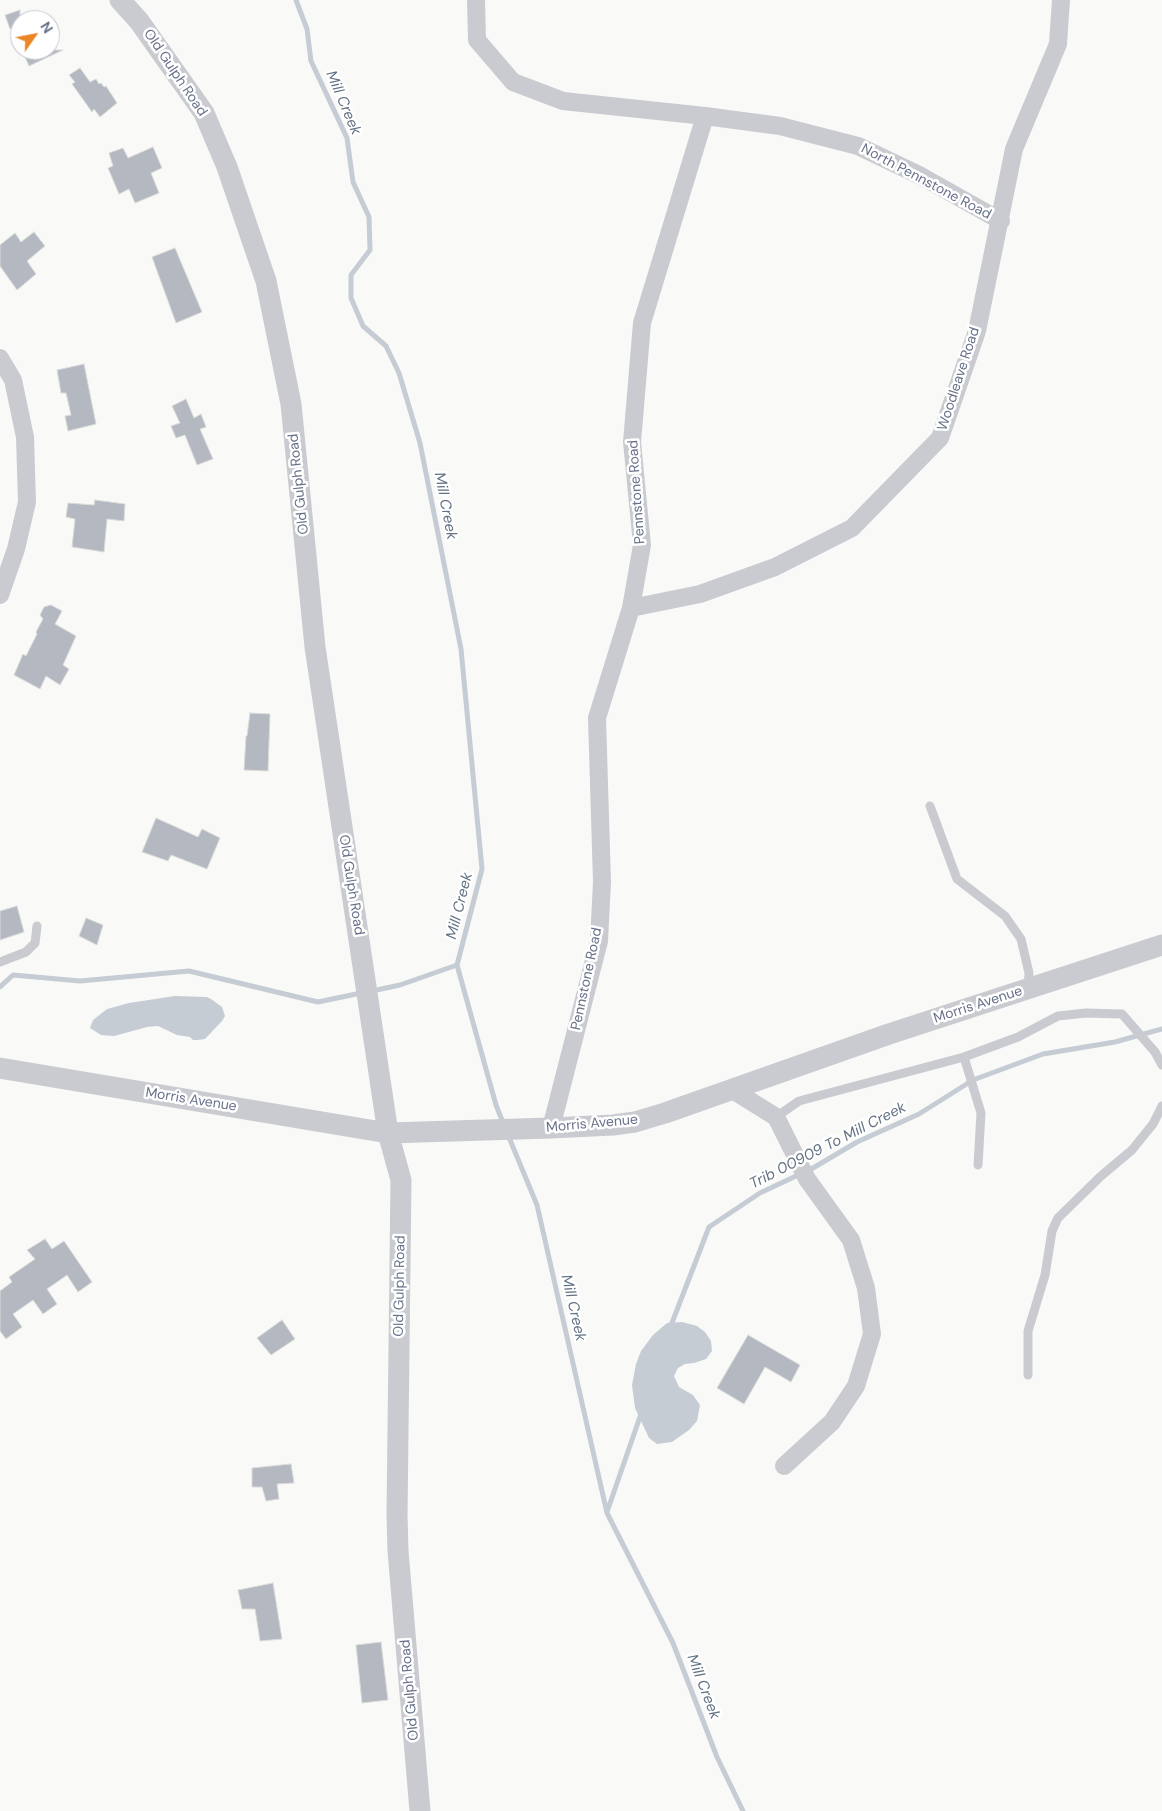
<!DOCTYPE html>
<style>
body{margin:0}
#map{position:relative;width:1162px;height:1811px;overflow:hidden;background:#f9f9f7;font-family:"DM Sans",sans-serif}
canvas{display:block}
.north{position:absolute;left:10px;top:10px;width:50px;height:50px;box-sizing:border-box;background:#fff;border:1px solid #c2c6d0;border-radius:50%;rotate:57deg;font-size:14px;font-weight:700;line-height:20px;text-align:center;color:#677189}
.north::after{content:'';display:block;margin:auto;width:18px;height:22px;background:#eb8625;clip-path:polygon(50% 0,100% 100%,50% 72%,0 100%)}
</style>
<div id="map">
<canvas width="1162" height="1811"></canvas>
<div class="north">N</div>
</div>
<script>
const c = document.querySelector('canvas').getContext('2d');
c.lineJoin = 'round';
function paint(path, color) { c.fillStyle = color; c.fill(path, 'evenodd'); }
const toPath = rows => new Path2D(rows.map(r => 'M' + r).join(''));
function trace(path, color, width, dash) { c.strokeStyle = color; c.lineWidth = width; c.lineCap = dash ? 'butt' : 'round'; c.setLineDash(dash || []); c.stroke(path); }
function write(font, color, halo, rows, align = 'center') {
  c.font = font + ' "DM Sans",sans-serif'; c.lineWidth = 5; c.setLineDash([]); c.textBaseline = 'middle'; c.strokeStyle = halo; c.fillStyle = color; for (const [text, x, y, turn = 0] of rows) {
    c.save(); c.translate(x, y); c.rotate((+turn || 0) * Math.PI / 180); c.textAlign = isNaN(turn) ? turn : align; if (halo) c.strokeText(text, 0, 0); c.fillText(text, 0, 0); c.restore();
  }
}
const water = toPath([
 [175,996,207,997,211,999,222,1007,225,1016,222,1021,205,1039,198,1040,193,1040,190,1037,177,1035,158,1026,147,1027,114,1036,101,1035,90,1028,93,1020,107,1009,129,1003],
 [682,1322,697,1326,705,1332,711,1341,712,1351,706,1359,694,1363,685,1364,678,1368,674,1376,679,1387,693,1395,700,1405,697,1421,689,1430,672,1442,657,1444,649,1438,635,1408,632,1385,636,1364,641,1351,653,1335,667,1323]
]);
const stream = toPath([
 [296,0,307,29,311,61,347,138,353,182,369,217,370,250,351,275,351,298,363,326,386,346,399,373,420,443,461,649,482,869,457,965,496,1105,504,1125],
 [0,987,13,975,80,981,189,971,318,1002,361,993],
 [372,991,400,985,457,965],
 [508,1135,537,1205,607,1513,673,1643,717,1757,743,1811],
 [670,1328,709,1227,760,1193,813,1168,857,1142,919,1114,973,1080,1043,1054,1115,1042,1162,1029],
 [607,1512,642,1411]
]);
const building = toPath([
 [20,10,20,24,10,29,5,15,20,10],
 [22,50,63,50,29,66,22,50],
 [80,68,90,82,96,79,99,84,101,83,104,87,106,86,117,103,100,117,94,109,92,112,72,84,75,82,69,75,80,68],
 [153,147,162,168,151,173,159,193,135,203,129,189,119,194,108,168,113,166,109,153,123,148,128,158,153,147],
 [34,232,45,246,27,261,36,274,17,290,0,266,0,245,15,233,21,242,34,232],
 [175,248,202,312,176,323,152,257,175,248],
 [84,364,96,424,68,431,65,416,71,415,66,393,61,393,57,370,84,364],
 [186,399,194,418,201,414,206,427,200,429,213,459,197,465,185,435,176,438,171,426,180,423,172,406,186,399],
 [95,500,125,504,124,521,107,519,104,552,72,547,75,519,66,517,68,503,94,505,95,500],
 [51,605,62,611,55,624,76,636,63,665,69,669,60,685,46,676,40,689,14,675,23,654,26,656,37,634,36,632,43,619,40,615,44,607,51,605],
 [250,713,270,714,268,771,244,770,246,736,247,736,250,713],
 [156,818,198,837,202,829,220,838,207,869,171,855,168,861,142,852,156,818],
 [17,906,24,932,0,940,0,911,17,906],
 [86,918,103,925,97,945,79,936,86,918],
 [45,1239,52,1249,64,1241,92,1282,78,1292,67,1275,47,1289,57,1304,43,1314,33,1300,13,1314,22,1327,6,1339,0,1331,0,1291,12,1282,9,1277,35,1259,27,1250,45,1239],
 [282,1320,295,1339,271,1355,257,1338,282,1320],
 [748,1335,800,1365,791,1382,765,1367,744,1404,717,1388,748,1335],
 [291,1464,294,1483,277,1484,279,1499,266,1501,262,1487,252,1487,252,1468,291,1464],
 [273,1583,282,1639,260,1641,255,1609,242,1609,238,1590,273,1583],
 [381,1642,388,1700,362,1703,356,1645,381,1642]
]);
const service = toPath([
 [930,806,957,879,1005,916,1021,939,1029,973,1028,988],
 [0,962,26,952,35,943,37,926],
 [964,1057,981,1113,978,1165],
 [776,1117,799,1101,964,1057,1018,1037,1058,1016,1086,1013,1122,1014,1155,1052,1162,1065],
 [1028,1375,1028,1331,1045,1275,1052,1231,1058,1218,1101,1176,1132,1150,1153,1124,1162,1106]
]);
const minor = toPath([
 [476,0,477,40,513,82,563,101,705,116,642,323,632,442,642,545,631,608,597,718,602,882,599,941,551,1128],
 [705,116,780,126,858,146,921,176,1001,221],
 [0,358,13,380,25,437,27,502,16,549,0,595],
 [631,608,700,594,775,567,852,528,940,438,977,331,1014,149,1058,44,1061,0],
 [731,1089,776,1117,807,1179,851,1240,866,1288,872,1334,856,1386,832,1422,784,1466]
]);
const tertiary = toPath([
 [120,0,139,21,204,113,227,167,266,281,291,404,315,647,388,1133,401,1180,397,1515,398,1551,420,1811],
 [0,1068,388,1133,551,1128,613,1125,635,1122,665,1113,889,1034,1162,945]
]);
const streetNames = [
 ["Old Gulph Road",175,73,56],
 ["North Pennstone Road",926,182,28],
 ["Woodleave Road",959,379,-72],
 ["Old Gulph Road",299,484,-96],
 ["Pennstone Road",637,492,-94],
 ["Old Gulph Road",351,885,81],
 ["Pennstone Road",587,979,-78],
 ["Morris Avenue",978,1005,-18],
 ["Morris Avenue",191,1100,9],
 ["Morris Avenue",592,1124,-5],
 ["Old Gulph Road",400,1286,-89],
 ["Old Gulph Road",410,1690,-95]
];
const waterNames = [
 ["Mill Creek",343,103,67],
 ["Mill Creek",445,506,79],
 ["Mill Creek",460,906,-76],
 ["Trib 00909 To Mill Creek",828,1146,-27],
 ["Mill Creek",573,1308,77],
 ["Mill Creek",703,1687,69]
];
paint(water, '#c6ccd4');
trace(stream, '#c6ccd4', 5);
paint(building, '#b4b8c1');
trace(building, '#dbdbd9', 1);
trace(service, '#c9cbd0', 9);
trace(minor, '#c9cbd0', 18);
trace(tertiary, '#c9cbd0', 21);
write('14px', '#677189', '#fff', streetNames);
write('italic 15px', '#637384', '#fff', waterNames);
</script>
